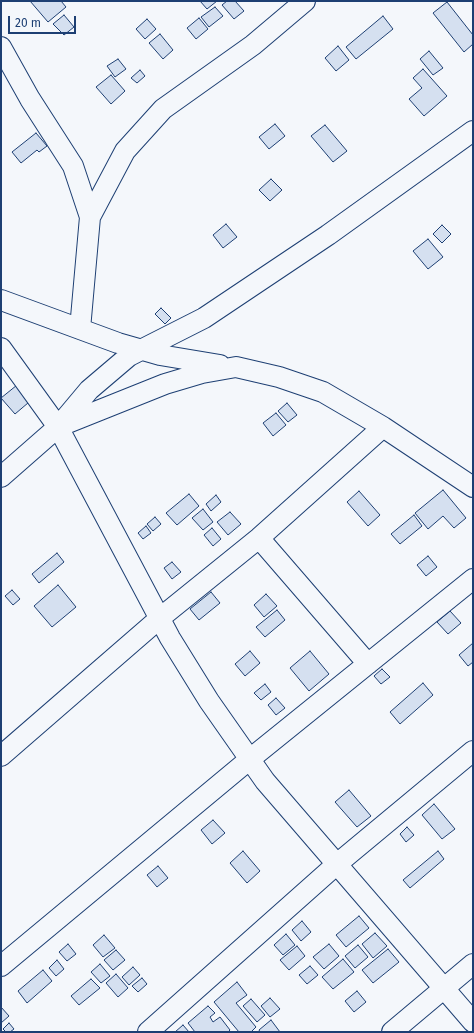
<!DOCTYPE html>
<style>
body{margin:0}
#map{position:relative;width:474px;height:1033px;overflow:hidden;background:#f4f7fb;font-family:"Fira Sans",sans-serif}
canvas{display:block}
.frame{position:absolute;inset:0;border:2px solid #1d3f73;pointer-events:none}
.scale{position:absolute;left:8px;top:16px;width:68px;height:18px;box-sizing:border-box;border:2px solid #1d3f73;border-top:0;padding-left:5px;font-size:12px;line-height:14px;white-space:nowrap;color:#1d3f73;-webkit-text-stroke:3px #f4f7fb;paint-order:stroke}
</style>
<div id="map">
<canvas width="474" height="1033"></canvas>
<div class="frame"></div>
<div class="scale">20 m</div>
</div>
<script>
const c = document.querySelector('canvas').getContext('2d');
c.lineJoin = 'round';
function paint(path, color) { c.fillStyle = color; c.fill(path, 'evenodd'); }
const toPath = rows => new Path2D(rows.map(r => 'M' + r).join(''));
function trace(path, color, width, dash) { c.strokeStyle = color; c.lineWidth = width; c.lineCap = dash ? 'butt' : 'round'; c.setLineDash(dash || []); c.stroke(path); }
const building = toPath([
 [30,1,61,1,66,7,48,22,30,1],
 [200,1,217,1,207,9,200,1],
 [227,1,235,1,244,11,234,19,222,5,227,1],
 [447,2,473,35,473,44,464,52,433,13,447,2],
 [215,7,223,16,209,27,201,17,215,7],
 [64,15,74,27,64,35,53,24,64,15],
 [383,16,393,29,356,59,346,47,383,16],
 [199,18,208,29,196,39,187,28,199,18],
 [147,19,156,29,145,39,136,29,147,19],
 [160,34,173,50,163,59,149,43,160,34],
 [338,46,349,60,336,71,325,58,338,46],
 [429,51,443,68,433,75,420,59,429,51],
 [118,59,126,69,115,77,107,66,118,59],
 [423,69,447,96,424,116,409,99,422,88,413,78,423,69],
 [140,70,145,76,137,83,131,78,140,70],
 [111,75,125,91,111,104,96,87,111,75],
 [275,124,285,136,269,149,259,137,275,124],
 [325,125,347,151,333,162,311,136,325,125],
 [36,133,47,146,39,152,37,150,21,163,12,152,36,133],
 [271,179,282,190,270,201,259,190,271,179],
 [226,224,237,237,223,248,213,235,226,224],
 [442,225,451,234,442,243,433,234,442,225],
 [428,239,443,257,428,269,413,251,428,239],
 [161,308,171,318,165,324,155,314,161,308],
 [22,381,35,397,15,414,1,398,22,381],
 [287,403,297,415,288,422,278,411,287,403],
 [276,413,286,425,273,436,263,423,276,413],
 [443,490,466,518,454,528,443,516,428,529,415,513,443,490],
 [359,491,380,515,368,526,347,502,359,491],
 [189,494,199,506,177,525,166,513,189,494],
 [216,495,221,502,211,511,206,504,216,495],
 [203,509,213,522,203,530,192,518,203,509],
 [230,512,241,524,228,535,217,522,230,512],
 [414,515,422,526,400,544,391,534,414,515],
 [155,517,161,524,153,531,147,524,155,517],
 [146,526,151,533,143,539,138,533,146,526],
 [212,528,221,539,213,546,204,535,212,528],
 [57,553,64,562,39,583,32,574,57,553],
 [428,556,437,567,426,576,417,565,428,556],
 [172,562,181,572,172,579,164,568,172,562],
 [58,585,76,607,52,627,34,606,58,585],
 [12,590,20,599,13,605,5,596,12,590],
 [211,592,220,603,199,620,190,609,211,592],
 [266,594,277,606,264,617,254,605,266,594],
 [277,610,285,620,265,637,256,627,277,610],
 [450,611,461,623,448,634,437,622,450,611],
 [473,643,473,662,468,666,459,655,473,643],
 [250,651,260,663,245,676,235,664,250,651],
 [310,651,329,674,309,691,290,668,310,651],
 [382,669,390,677,381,684,374,676,382,669],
 [423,683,433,695,400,724,390,712,423,683],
 [265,684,271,692,261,700,254,693,265,684],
 [276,698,285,708,276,715,268,705,276,698],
 [349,790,371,816,357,827,335,802,349,790],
 [434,804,455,829,442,839,422,815,434,804],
 [213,820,225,833,212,844,201,830,213,820],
 [407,827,414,835,406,842,400,834,407,827],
 [243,851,260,871,247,883,230,863,243,851],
 [438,851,444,859,410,888,403,880,438,851],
 [158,866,168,878,157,887,147,875,158,866],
 [359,916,369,928,346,947,336,935,359,916],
 [302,921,311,932,301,941,292,930,302,921],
 [375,933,387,946,373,958,362,944,375,933],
 [286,934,295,945,283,955,274,945,286,934],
 [104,935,115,948,103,957,93,945,104,935],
 [68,944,76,954,67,961,59,952,68,944],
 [329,944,339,956,324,969,313,957,329,944],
 [358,945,368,957,355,968,345,956,358,945],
 [297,946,305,956,289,970,280,960,297,946],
 [388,949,399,962,373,983,362,970,388,949],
 [116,950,125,960,113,970,104,960,116,950],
 [343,959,354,972,333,989,322,977,343,959],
 [57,960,64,969,56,976,49,968,57,960],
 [100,964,110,976,101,983,91,972,100,964],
 [310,966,318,975,307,984,299,975,310,966],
 [133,967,140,975,129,985,122,977,133,967],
 [43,970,52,981,27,1003,18,991,43,970],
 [116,974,128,988,118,997,106,983,116,974],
 [142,978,147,984,138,992,132,986,142,978],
 [91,979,100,988,79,1005,71,996,91,979],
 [237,982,247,995,236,1003,256,1027,251,1032,239,1032,214,1002,237,982],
 [357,991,366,1002,354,1012,345,1001,357,991],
 [270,998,280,1009,270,1017,261,1006,270,998],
 [251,999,265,1015,257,1022,243,1006,251,999],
 [208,1006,215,1013,210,1017,213,1022,220,1017,230,1030,228,1032,195,1032,188,1023,208,1006],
 [1,1007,9,1016,1,1023,1,1007],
 [271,1020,280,1032,260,1032,259,1030,271,1020],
 [9,1023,14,1029,10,1032,6,1032,3,1029,9,1023],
 [183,1025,189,1032,175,1032,183,1025]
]);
const street = toPath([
 [1,47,30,99,73,166,90,217,80,329],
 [90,217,125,151,163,109,253,45,305,1],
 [1,300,118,343,160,355,220,365],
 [1,348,58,427,170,638,209,701,265,781,473,1022],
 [60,426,165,384,202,373,236,367,279,377,323,392,383,427,473,487],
 [1,477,58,427,89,390,129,356,204,318,328,235,473,131],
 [259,538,368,664],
 [1,756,160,618,259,538,383,427],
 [1,966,250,759,473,579],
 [148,1032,337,864,473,751],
 [392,1032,473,964]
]);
paint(building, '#d5e0f0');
trace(building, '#1d3f73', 1);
trace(street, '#1d3f73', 22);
trace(street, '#f4f7fb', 20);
</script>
